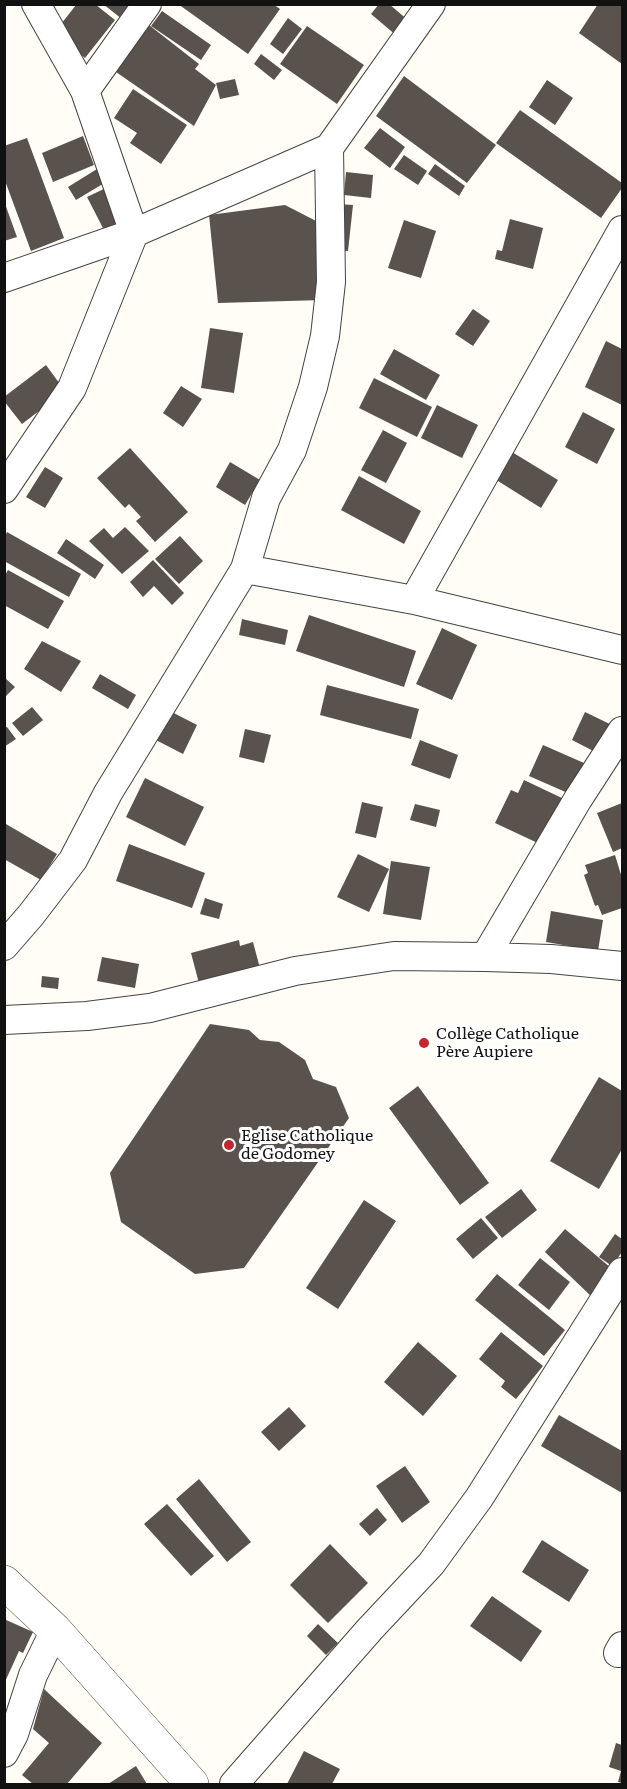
<!DOCTYPE html>
<meta charset="utf-8">
<style>
body{margin:0}
#map{position:relative;width:627px;height:1789px;overflow:hidden;background:#fffdf5;font-family:Literata,serif}
canvas{display:block}
.frame{position:absolute;inset:0;border:6px solid #111;pointer-events:none}
</style>
<div id="map">
<canvas width="627" height="1789"></canvas>
<div class="frame"></div>
</div>
<script>
const c = document.querySelector('canvas').getContext('2d');
c.lineJoin = 'round';
function paint(path, color) { c.fillStyle = color; c.fill(path, 'evenodd'); }
const toPath = rows => new Path2D(rows.map(r => 'M' + r).join(''));
function trace(path, color, width, dash) { c.strokeStyle = color; c.lineWidth = width; c.lineCap = dash ? 'butt' : 'round'; c.setLineDash(dash || []); c.stroke(path); }
function write(font, color, halo, rows, align = 'center') {
  c.font = font + ' Literata,serif'; c.lineWidth = 6; c.setLineDash([]); c.textBaseline = 'middle'; c.strokeStyle = halo; c.fillStyle = color; for (const [text, x, y, turn = 0] of rows) {
    c.save(); c.translate(x, y); c.rotate((+turn || 0) * Math.PI / 180); c.textAlign = isNaN(turn) ? turn : align; if (halo) c.strokeText(text, 0, 0); c.fillText(text, 0, 0); c.restore();
  }
}
const building = toPath([
 [103,4,132,4,122,19],
 [178,4,273,4,280,9,248,54],
 [379,4,389,4,409,21,397,36,371,14],
 [598,4,622,5,622,64,579,33],
 [76,5,96,5,115,20,85,58,54,33],
 [162,11,211,45,201,60,151,26],
 [288,18,302,29,283,54,270,44],
 [149,25,199,64,195,69,216,85,194,126,116,72],
 [307,26,364,65,337,104,280,64],
 [261,54,282,70,274,80,254,64],
 [404,76,496,145,467,183,376,116],
 [235,79,239,95,220,99,216,83],
 [547,80,573,98,555,125,529,107],
 [133,89,187,125,161,164,130,143,137,133,114,118],
 [520,110,622,183,622,188,601,218,496,143],
 [380,128,405,147,390,168,364,148],
 [83,136,94,165,53,182,42,153],
 [27,138,64,238,31,251,4,178,4,146],
 [404,155,427,171,418,185,394,169],
 [435,164,465,186,459,196,428,174],
 [97,169,106,182,76,200,68,187],
 [346,172,373,175,371,198,344,195],
 [110,186,126,218,104,230,87,197],
 [4,201,17,237,4,241],
 [338,204,353,205,348,251,334,250],
 [285,205,320,223,323,300,218,303,209,215],
 [510,219,543,228,533,269,495,259,497,250,502,251],
 [404,220,436,231,421,278,388,268],
 [473,309,490,321,473,346,455,334],
 [210,328,243,333,234,393,201,388],
 [606,341,622,349,622,405,585,387],
 [394,349,440,375,426,400,380,374],
 [46,365,65,391,22,424,4,401,4,397],
 [374,378,432,407,417,437,359,408],
 [181,386,202,399,183,427,163,413],
 [437,405,478,425,462,458,421,438],
 [583,412,615,429,597,464,565,447],
 [383,430,407,443,386,483,361,470],
 [130,448,188,512,155,542,136,521,141,517,129,504,125,508,97,478],
 [507,449,558,480,541,508,490,476],
 [230,462,260,480,245,505,216,487],
 [45,467,63,478,45,508,26,497],
 [359,476,421,511,404,544,341,510],
 [125,527,149,551,122,574,89,541,104,528,113,538],
 [7,532,81,574,69,597,4,561,4,538],
 [180,536,203,561,179,584,155,559],
 [66,539,104,565,95,579,57,553],
 [153,560,184,593,172,605,154,586,143,597,130,582],
 [8,570,64,601,48,629,4,605,4,577],
 [309,615,416,651,404,687,296,651],
 [242,619,288,630,285,645,239,635],
 [442,628,477,645,452,700,416,684],
 [42,641,81,661,61,692,24,669],
 [100,674,136,695,128,709,92,688],
 [4,677,15,687,4,698],
 [327,685,419,709,411,739,320,715],
 [32,707,43,720,23,736,12,723],
 [166,709,197,725,183,754,152,738],
 [585,712,618,728,605,757,572,740],
 [7,727,16,739,4,747,4,728],
 [245,729,271,735,264,763,239,757],
 [420,740,458,755,450,779,411,765],
 [543,745,584,763,570,794,529,776],
 [145,778,204,807,185,846,126,817],
 [524,780,564,799,542,845,495,823,511,790,518,793],
 [362,802,383,807,376,838,355,833],
 [622,803,622,848,613,852,597,813],
 [415,804,440,810,436,827,410,820],
 [6,824,57,854,41,880,4,859],
 [129,844,205,873,192,908,116,881],
 [358,854,389,869,369,912,337,897],
 [615,855,622,878,622,908,602,915,598,905,595,906,584,875,588,873,585,865],
 [391,861,430,867,421,920,383,914],
 [205,898,223,904,219,919,200,914],
 [551,911,603,920,598,951,546,942],
 [239,940,240,946,253,942,261,972,201,991,191,953],
 [102,957,139,964,135,988,97,981],
 [42,976,59,978,58,989,41,987],
 [210,1024,249,1030,260,1040,279,1042,305,1060,313,1079,336,1087,349,1118,244,1268,195,1274,121,1222,110,1173],
 [599,1077,622,1091,622,1149,599,1189,550,1161],
 [418,1086,489,1183,460,1205,389,1108],
 [521,1189,537,1210,502,1238,485,1217],
 [364,1200,396,1221,338,1309,306,1288],
 [481,1218,498,1238,473,1259,456,1239],
 [565,1229,611,1268,593,1298,545,1252],
 [615,1234,622,1239,622,1252,612,1266,599,1257],
 [540,1258,570,1282,549,1310,518,1285],
 [497,1274,565,1330,544,1356,475,1300],
 [501,1332,543,1366,516,1399,501,1387,505,1381,479,1359],
 [418,1342,457,1376,423,1416,384,1382],
 [289,1407,306,1426,279,1451,261,1432],
 [559,1415,622,1451,622,1493,541,1446],
 [405,1466,430,1502,402,1523,376,1486],
 [199,1479,251,1542,227,1562,176,1499],
 [167,1504,214,1556,191,1576,144,1524],
 [377,1508,387,1520,370,1536,359,1524],
 [542,1540,589,1570,569,1602,522,1572],
 [330,1544,368,1583,328,1623,290,1585],
 [492,1596,542,1631,521,1662,470,1626],
 [4,1619,33,1632,23,1653,19,1651,4,1684],
 [318,1624,338,1643,326,1655,307,1636],
 [44,1689,102,1743,67,1784,33,1784,22,1775,49,1743,33,1729],
 [616,1743,622,1745,622,1783,618,1782,621,1771,609,1767],
 [304,1751,340,1769,332,1784,287,1784],
 [136,1766,147,1784,108,1784]
]);
const minor = toPath([
 [85,91,147,4],
 [4,278,134,233,329,148,431,4],
 [4,489,72,388,134,233,85,91,36,4],
 [245,569,414,600,622,230],
 [414,600,622,650],
 [4,946,31,915,73,860,108,793,245,569,266,498,292,450,313,387,325,336,331,282,329,148],
 [485,957,551,959,622,966],
 [4,1020,87,1016,150,1008,295,971,394,956,485,957,578,799,622,731],
 [618,1653,622,1646],
 [4,1753,14,1734,33,1675,55,1630],
 [234,1784,370,1629,431,1564,479,1498,622,1272]
]);
const tertiary = toPath([
 [4,1582,55,1630,192,1784]
]);
const markers = [
 [424,1043,6,"#c4262e"],
 [229,1145,6,"#c4262e"]
];
const poiNames = [
 ["Collège Catholique",436,1034],
 ["Père Aupiere",436,1052],
 ["Eglise Catholique",241,1136],
 ["de Godomey",241,1154]
];
paint(building, '#5a524d');
trace(minor, '#444', 30);
trace(tertiary, '#444', 34);
trace(minor, '#fff', 28);
trace(tertiary, '#fff', 33);
for (const [x, y, r, color] of markers) { const dot = new Path2D(); dot.arc(x, y, r, 0, 2 * Math.PI); c.fillStyle = color; c.fill(dot); trace(dot, '#fff', 2); }
write('16px', '#111', '#fff', poiNames, 'left');
</script>
